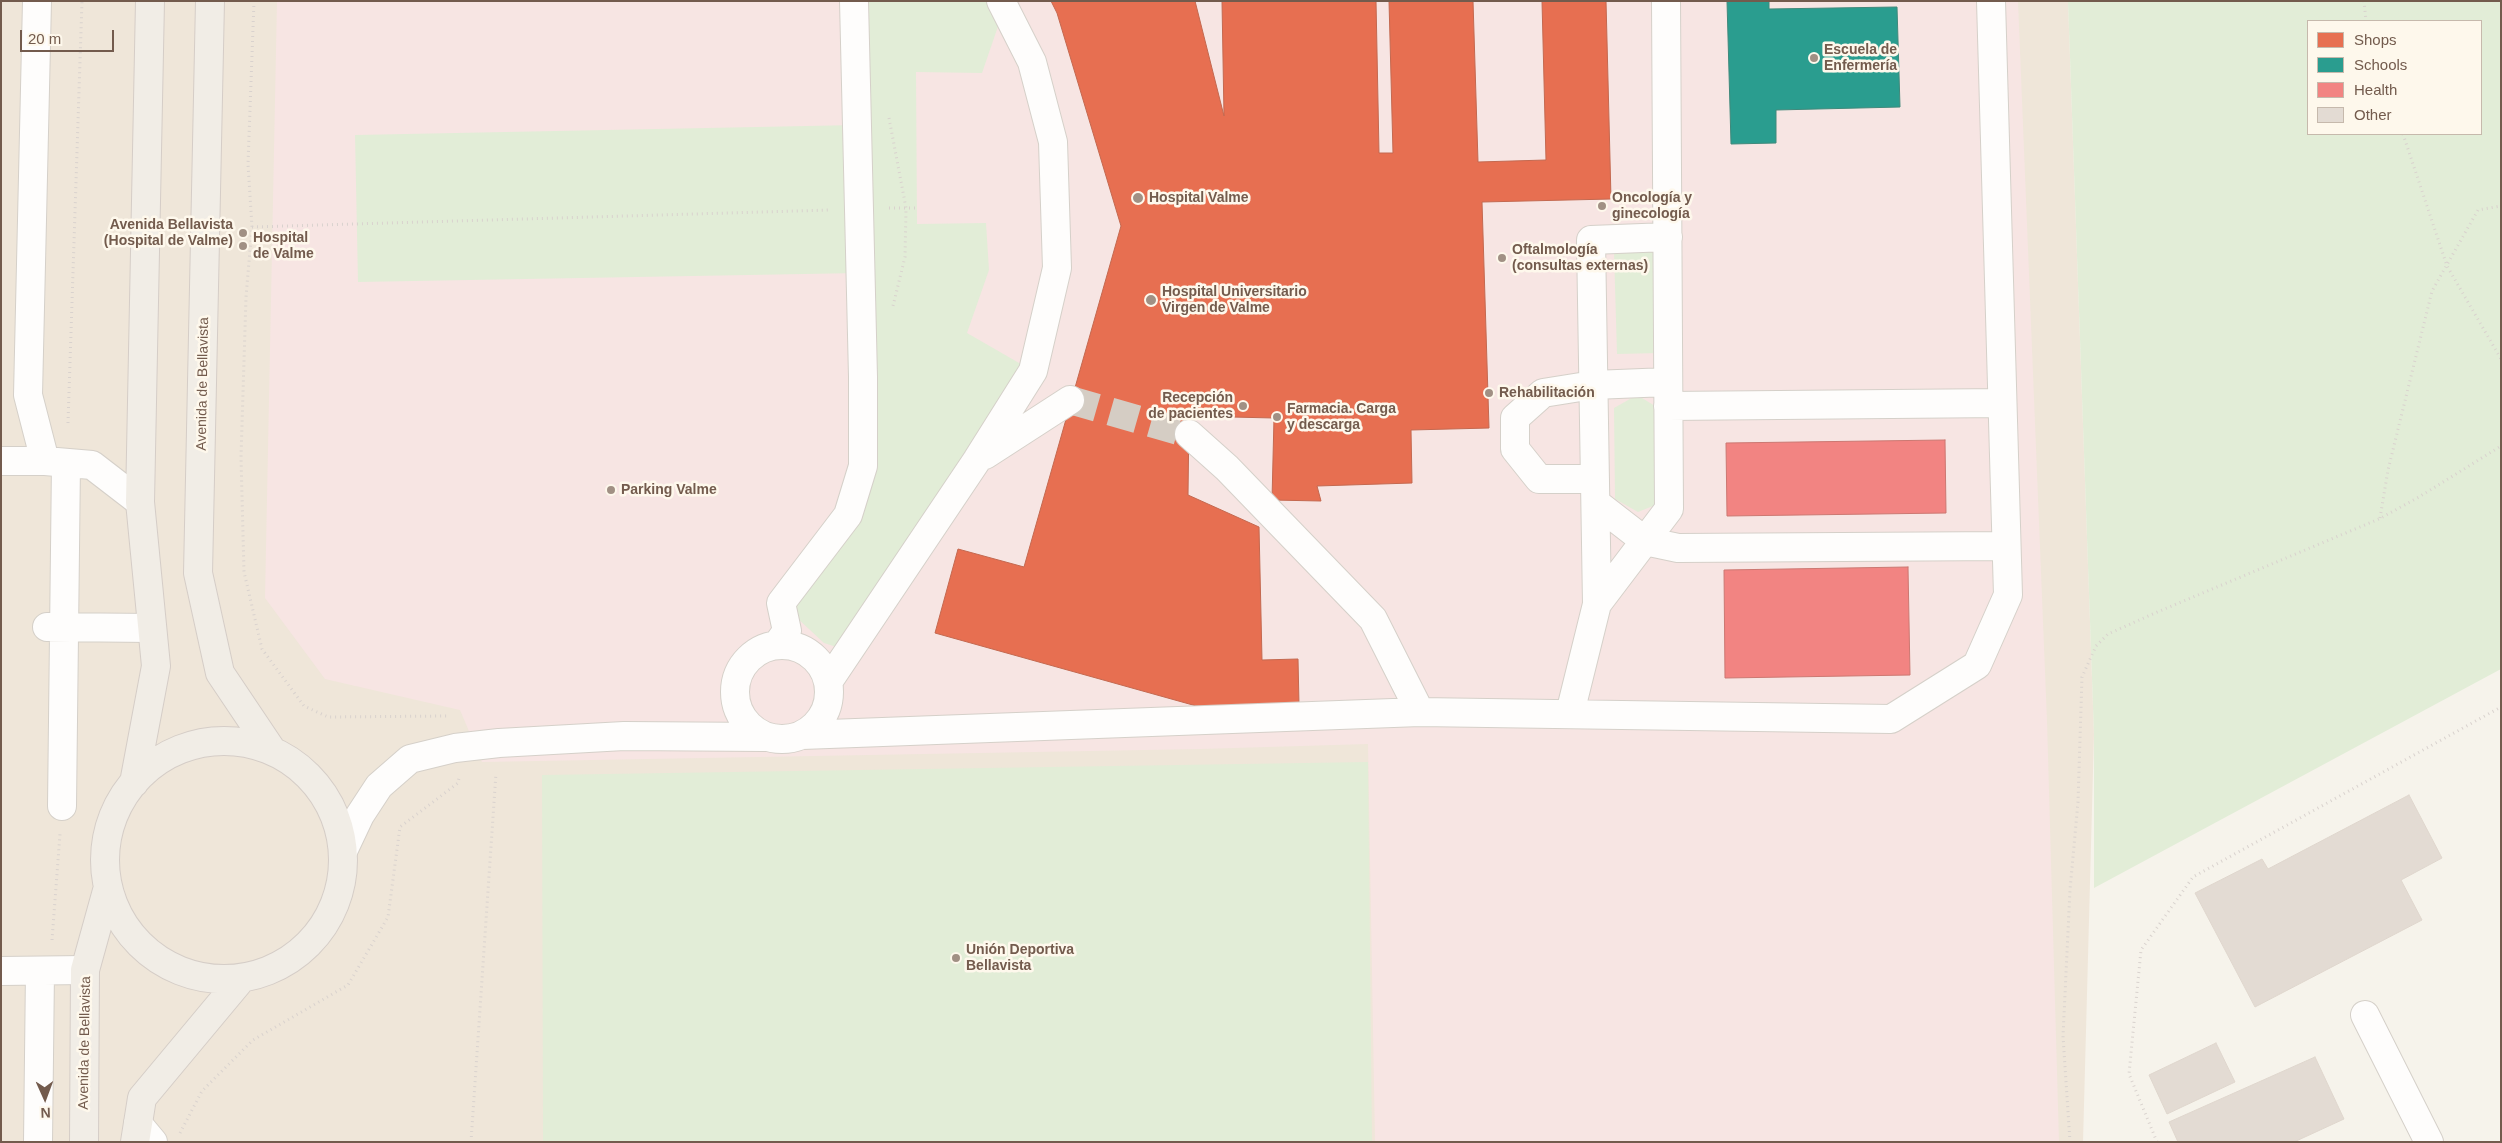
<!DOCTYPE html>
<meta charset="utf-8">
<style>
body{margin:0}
#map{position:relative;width:2502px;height:1143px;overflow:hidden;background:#f6f3eb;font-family:Arial,sans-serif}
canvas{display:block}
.frame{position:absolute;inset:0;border:2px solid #735b4d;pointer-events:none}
.legend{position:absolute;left:2307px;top:20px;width:175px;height:115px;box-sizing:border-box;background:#fef8ec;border:1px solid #c6b9ac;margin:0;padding:6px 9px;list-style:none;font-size:15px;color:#735b4d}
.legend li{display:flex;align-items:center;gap:10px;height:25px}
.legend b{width:25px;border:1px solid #c6b9ac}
.north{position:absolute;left:20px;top:1073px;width:50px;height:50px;-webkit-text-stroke:4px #fef8ec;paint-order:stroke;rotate:178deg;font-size:14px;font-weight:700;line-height:20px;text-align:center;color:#735b4d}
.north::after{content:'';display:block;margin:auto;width:18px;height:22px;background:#735b4d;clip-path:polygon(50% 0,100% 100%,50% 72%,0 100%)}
.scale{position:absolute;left:20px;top:30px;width:94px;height:22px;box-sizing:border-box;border:2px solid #735b4d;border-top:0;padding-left:6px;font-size:15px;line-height:18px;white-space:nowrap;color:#735b4d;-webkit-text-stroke:4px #fef8ec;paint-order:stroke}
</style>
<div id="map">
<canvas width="2502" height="1143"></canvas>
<div class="frame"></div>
<ul class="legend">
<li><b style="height:14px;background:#e76f51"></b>Shops</li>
<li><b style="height:14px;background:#2a9d8f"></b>Schools</li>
<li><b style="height:14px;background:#f28482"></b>Health</li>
<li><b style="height:14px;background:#e3dbd3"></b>Other</li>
</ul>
<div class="north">N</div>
<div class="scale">20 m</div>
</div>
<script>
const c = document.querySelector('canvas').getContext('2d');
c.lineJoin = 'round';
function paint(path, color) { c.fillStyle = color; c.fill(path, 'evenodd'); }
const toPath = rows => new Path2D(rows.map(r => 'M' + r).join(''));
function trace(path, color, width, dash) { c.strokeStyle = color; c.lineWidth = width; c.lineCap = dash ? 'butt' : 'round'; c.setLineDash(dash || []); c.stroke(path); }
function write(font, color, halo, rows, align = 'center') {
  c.font = font + ' Arial,sans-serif'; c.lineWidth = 5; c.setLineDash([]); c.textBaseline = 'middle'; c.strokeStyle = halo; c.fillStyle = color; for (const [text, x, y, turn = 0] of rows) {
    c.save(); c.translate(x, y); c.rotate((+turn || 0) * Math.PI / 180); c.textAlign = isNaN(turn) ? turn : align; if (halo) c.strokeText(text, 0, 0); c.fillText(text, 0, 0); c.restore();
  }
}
const residential = toPath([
 [1,1,2068,1,2094,734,2083,1142,1,1142]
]);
const medical = toPath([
 [277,1,2018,1,2047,721,2059,1142,1375,1142,1368,744,1200,749,482,762,460,710,325,679,265,598]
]);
const green = toPath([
 [853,1,1001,1,1005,6,982,73,916,72,917,224,986,223,989,270,967,333,1033,371,849,651,824,643,781,603,848,515,860,273,358,282,355,135,857,125],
 [2068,1,2501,1,2501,669,2094,888,2094,734],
 [2481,21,2481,134,2308,134,2308,21],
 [1656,250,1660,353,1617,354,1614,252],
 [1637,395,1660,409,1658,504,1638,512,1615,499,1614,408],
 [1368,762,1372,1142,543,1142,542,775]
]);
const shops = toPath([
 [1051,1,1195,1,1224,116,1222,1,1376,1,1379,153,1393,153,1389,1,1473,1,1478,162,1546,160,1542,1,1606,1,1611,199,1482,202,1489,428,1411,430,1412,483,1317,486,1321,501,1272,500,1274,418,1189,416,1188,495,1259,527,1262,660,1298,659,1299,705,1200,707,935,633,958,549,1024,567,1121,226,1057,13,1051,1]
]);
const schools = toPath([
 [1727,1,1769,1,1769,9,1897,7,1900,107,1776,110,1776,143,1731,144,1727,1]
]);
const health = toPath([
 [1945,440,1946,513,1727,516,1726,443,1945,440],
 [1908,567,1910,675,1725,678,1724,570,1908,567]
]);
const building = toPath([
 [2409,795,2442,858,2401,880,2422,920,2255,1007,2195,893,2262,859,2268,869,2409,795],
 [2216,1043,2235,1082,2167,1114,2149,1075,2216,1043],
 [2315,1057,2344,1119,2294,1142,2178,1142,2169,1122,2315,1057]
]);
const minorTunnel = toPath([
 [1070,400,1189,434]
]);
const path = toPath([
 [254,1,248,164,252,227,246,297,241,457,244,572,262,649,304,706,328,717,447,716,447,719],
 [2364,1,2366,21],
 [889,118,906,208,905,257,893,306],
 [2403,134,2447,266,2501,359],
 [889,208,918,208],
 [252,227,830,210],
 [68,423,82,1],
 [2380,518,2388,470,2432,291,2478,210,2501,206],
 [52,940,60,834],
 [180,1133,202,1091,253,1040,348,985,388,917,400,827,458,783,459,778],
 [471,1142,496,773],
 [2070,1142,2063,1036,2070,890,2078,802,2082,677,2096,646,2108,634,2155,613,2379,519,2419,497,2501,446],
 [2157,1142,2129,1074,2141,950,2193,877,2501,707]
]);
const minor = toPath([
 [37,1,28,395,45,461,92,465,140,502],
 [1668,406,2002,403],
 [1189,434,1227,468,1373,619,1420,712],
 [985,455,1070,400],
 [1,461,45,461],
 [1595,479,1539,479,1515,449,1515,418,1543,393,1593,385,1668,382],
 [1596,503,1645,541,1678,548,2006,546],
 [1597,604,1669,509,1666,1],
 [47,627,152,628],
 '735 692a47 47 0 1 1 94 0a47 47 0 1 1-94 0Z',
 [777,645,787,631,781,603,848,515,863,466,863,377,854,1],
 [828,682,977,460,1033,371,1057,268,1053,142,1032,62,1001,1],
 [1570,713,1597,604,1591,240,1668,237],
 [802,735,1420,712,1891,719,1977,665,2008,595,1991,1],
 [62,806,66,463],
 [343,851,360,815,379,786,410,759,455,748,499,743,624,736,765,737],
 [1,971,85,970],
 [2365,1015,2429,1142],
 [138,1124,153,1142],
 [38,1142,40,971]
]);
const major = toPath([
 [210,1,198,573,220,673,271,749],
 '105 860a119 119 0 1 1 238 0a119 119 0 1 1-238 0Z',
 [134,783,156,666,140,502,150,1],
 [84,1142,85,970,108,887],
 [135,1142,142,1098,242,978]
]);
const markers = [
 [1814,58,5,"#a19084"],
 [1138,198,6,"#a19084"],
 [1602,206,5,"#a19084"],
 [243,233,5,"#a19084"],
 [243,246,5,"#a19084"],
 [1502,258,5,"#a19084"],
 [1151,300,6,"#a19084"],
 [1489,393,5,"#a19084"],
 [1243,406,5,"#a19084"],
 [1277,417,5,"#a19084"],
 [611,490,5,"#a19084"],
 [956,958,5,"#a19084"]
];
const poiNames = [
 ["Escuela de",1824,50],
 ["Enfermería",1824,66],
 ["Hospital Valme",1149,198],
 ["Oncología y",1612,198],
 ["ginecología",1612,214],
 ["Avenida Bellavista",233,225,"right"],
 ["(Hospital de Valme)",233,241,"right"],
 ["Hospital",253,238],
 ["de Valme",253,254],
 ["Oftalmología",1512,250],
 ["(consultas externas)",1512,266],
 ["Hospital Universitario",1162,292],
 ["Virgen de Valme",1162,308],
 ["Rehabilitación",1499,393],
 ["Recepción",1233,398,"right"],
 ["de pacientes",1233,414,"right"],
 ["Farmacia. Carga",1287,409],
 ["y descarga",1287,425],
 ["Parking Valme",621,490],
 ["Unión Deportiva",966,950],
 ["Bellavista",966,966]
];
const streetNames = [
 ["Avenida de Bellavista",203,384,-89],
 ["Avenida de Bellavista",85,1043,-89]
];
paint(residential, '#efe6d9');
paint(medical, '#f7e5e3');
paint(green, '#e2edd7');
paint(shops, '#e76f51');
trace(shops, '#c46950', 1);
paint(schools, '#2a9d8f');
trace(schools, '#40897b', 1);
paint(health, '#f28482');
trace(health, '#cc7872', 1);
paint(building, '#e3dbd3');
trace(building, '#dfd6cd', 1);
trace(minorTunnel, '#d5cdc4', 28, [28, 14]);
trace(minor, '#d5d0c9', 30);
trace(major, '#d5cdc7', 30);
trace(path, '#d9d2ce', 3, [1, 4]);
trace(minor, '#fefdfc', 28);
trace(major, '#f1ede6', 28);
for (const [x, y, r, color] of markers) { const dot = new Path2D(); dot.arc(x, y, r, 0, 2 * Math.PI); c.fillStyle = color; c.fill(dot); trace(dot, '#fef8ec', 2); }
write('bold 14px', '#735b4d', '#fef8ec', poiNames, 'left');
write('14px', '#735b4d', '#fef8ec', streetNames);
</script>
